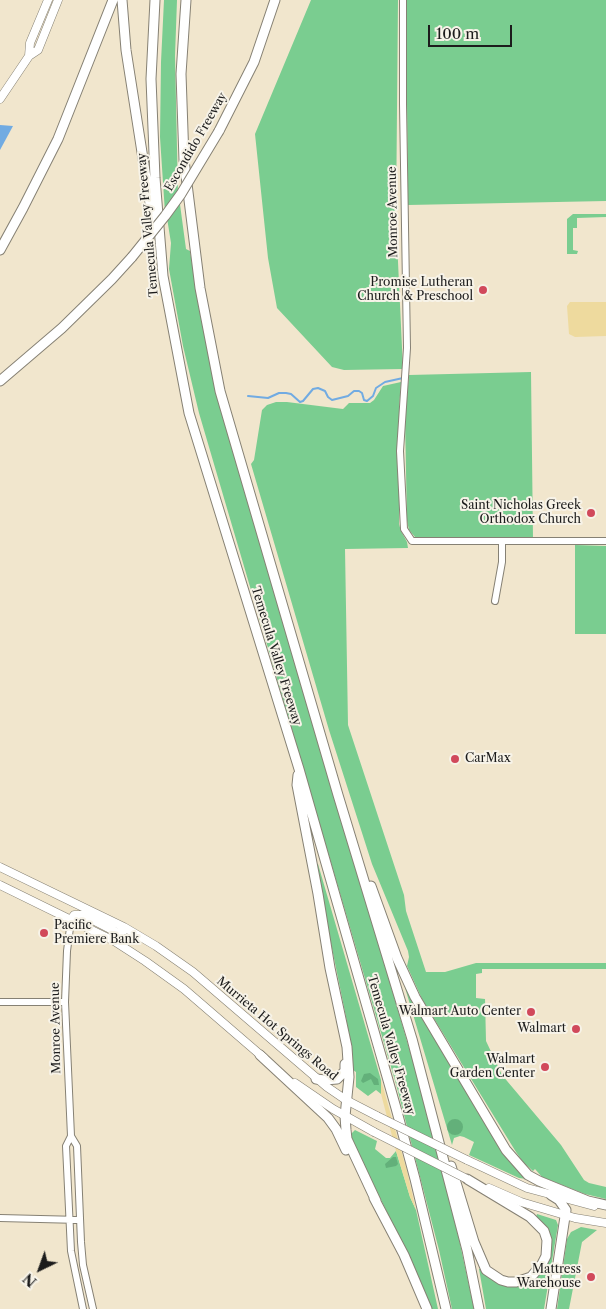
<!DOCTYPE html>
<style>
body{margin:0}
#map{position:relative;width:606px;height:1309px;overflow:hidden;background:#f1e6cd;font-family:"Libre Caslon Text",serif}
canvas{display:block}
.north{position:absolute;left:15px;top:1244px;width:50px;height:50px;-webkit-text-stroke:4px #f7f3e8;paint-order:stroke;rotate:222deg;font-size:14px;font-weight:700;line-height:20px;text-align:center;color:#1c1c1c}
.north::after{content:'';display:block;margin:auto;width:18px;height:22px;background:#1c1c1c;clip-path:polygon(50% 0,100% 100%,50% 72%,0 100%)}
.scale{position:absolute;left:428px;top:25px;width:84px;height:22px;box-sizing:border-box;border:2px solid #1c1c1c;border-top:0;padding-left:6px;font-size:15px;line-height:18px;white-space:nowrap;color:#1c1c1c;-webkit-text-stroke:4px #f7f3e8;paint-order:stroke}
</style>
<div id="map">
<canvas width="606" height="1309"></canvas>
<div class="north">N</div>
<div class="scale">100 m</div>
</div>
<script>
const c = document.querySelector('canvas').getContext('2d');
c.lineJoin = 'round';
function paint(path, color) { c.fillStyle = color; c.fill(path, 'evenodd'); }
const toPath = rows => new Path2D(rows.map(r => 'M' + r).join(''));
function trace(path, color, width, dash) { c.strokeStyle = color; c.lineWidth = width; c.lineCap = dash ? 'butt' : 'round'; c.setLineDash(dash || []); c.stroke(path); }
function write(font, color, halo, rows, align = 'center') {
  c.font = font + ' "Libre Caslon Text",serif'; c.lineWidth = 4; c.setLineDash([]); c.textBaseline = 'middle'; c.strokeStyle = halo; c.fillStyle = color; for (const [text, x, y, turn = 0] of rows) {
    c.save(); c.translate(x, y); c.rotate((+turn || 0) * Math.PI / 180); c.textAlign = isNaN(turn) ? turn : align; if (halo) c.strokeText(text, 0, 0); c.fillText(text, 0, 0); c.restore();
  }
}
const green = toPath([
 [164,0,177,0,175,56,178,194,165,213,160,137,161,62],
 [311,0,398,0,396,219,403,369,344,370,332,367,277,308,268,258,255,134],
 [406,0,606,0,606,201,408,205],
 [179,197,186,249,190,251,199,308,215,387,268,572,347,836,421,1089,459,1239,474,1309,452,1309,439,1250,396,1084,199,413,183,346,169,269,171,243,167,218],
 [573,214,606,214,606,217,577,218,577,228,573,228,573,250,578,251,577,254,567,254,567,219],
 [531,372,533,539,415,537,409,530,407,521,405,420,409,375],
 [401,382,399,409,399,524,401,531,407,542,408,548,345,549,348,725,404,895,406,911,426,972,445,972,476,963,606,963,606,969,482,969,482,973,476,974,476,998,485,999,486,1041,502,1075,561,1145,584,1180,589,1183,606,1187,606,1199,585,1194,542,1177,535,1169,533,1171,523,1162,516,1152,422,999,407,966,409,957,408,951,372,864,329,730,251,464,254,460,262,410,267,405,276,402,287,402,343,409,349,403,370,403,374,400,383,386],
 [575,545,606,546,606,634,575,634],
 [318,864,381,1080,381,1094,376,1090,368,1096,356,1087,356,1072,353,1070,353,1059,346,1017,315,865],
 [403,981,527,1179,519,1178,469,1155,474,1142,464,1137,460,1136,454,1138,452,1145],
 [355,1130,377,1141,375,1149,386,1158,390,1158,396,1151,410,1197,416,1210,438,1309,430,1309,410,1260,356,1148,351,1136,351,1134],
 [537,1214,556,1220,558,1225,544,1309,486,1309,479,1269,482,1269,499,1282,541,1272,547,1230,543,1223,536,1217],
 [581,1227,597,1230,582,1242,569,1309,557,1309,567,1239,571,1232]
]);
const forest = toPath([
 [370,1073,378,1079,379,1085,374,1085,371,1079,363,1083,361,1081,364,1074],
 '447 1127a8 8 0 1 1 16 0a8 8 0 1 1-16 0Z',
 [393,1157,396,1157,398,1164,396,1166,386,1168,385,1164]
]);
const sand = toPath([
 [570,302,606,302,606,336,575,337,569,334,567,306],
 [381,1080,407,1171,416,1210,410,1197,396,1151,381,1094]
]);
const water = toPath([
 [0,125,13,126,0,150]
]);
const stream = toPath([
 [248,396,268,398,279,393,286,393,291,394,300,402,303,401,313,389,318,388,325,391,328,397,332,400,348,396,354,391,359,391,362,393,364,400,367,401,373,396,376,388,385,382,403,378]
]);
const minor = toPath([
 [403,0,403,104,407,348,400,451,404,529,412,541,606,541],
 [495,601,502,562,502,542],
 [71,920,67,951,65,1002,71,1136,66,1146,71,1251,83,1309],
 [0,1002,65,1002],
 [71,1136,77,1146,81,1242,83,1265,93,1309],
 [0,1218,80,1220]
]);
const major = toPath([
 [29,56,38,50,58,0],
 [0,99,29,56,30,43,48,0],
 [0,867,124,927,156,946,193,972,327,1087,346,1100,377,1116],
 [0,885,114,941,145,961,184,989,264,1058],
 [71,920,74,915,83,915,118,933,127,929],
 [295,1083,333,1109,374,1132],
 [467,1160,527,1188,594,1206],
 [489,1188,521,1202,575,1218,606,1223]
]);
const highway = toPath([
 [122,0,126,50,154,229],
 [155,0,151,79,155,178,163,276,189,413,299,769,396,1108,415,1179,446,1309],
 [186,0,181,74,184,160,200,288,220,391,338,795,412,1039,467,1250,479,1309],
 [219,131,254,62,275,0],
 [0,250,23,208,58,139,113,0],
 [0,381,62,328,112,279,132,257],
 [298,775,297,785,318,894,330,968,347,1047,349,1077,345,1116,346,1130,347,1139,376,1201],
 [371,886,397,958,415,997,506,1150,528,1175,539,1181,588,1201,606,1205],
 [260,1055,328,1118,336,1129,346,1150],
 [316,1079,325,1080,337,1079,345,1071,345,1064],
 [451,1166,474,1242,486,1270,501,1280,508,1282,516,1282,531,1277,542,1264,546,1256,547,1240,544,1231,530,1217,467,1179],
 [374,1198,404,1255,427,1309],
 [551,1309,566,1210,559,1200,551,1195]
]);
const majorBridge = toPath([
 [377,1116,467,1160],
 [374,1132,467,1179]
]);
const highwayBridge = toPath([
 [132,257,165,216,181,194,219,131]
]);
const markers = [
 [483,290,5,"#d1495b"],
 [591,513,5,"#d1495b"],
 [455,759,5,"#d1495b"],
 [44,933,5,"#d1495b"],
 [531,1012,5,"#d1495b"],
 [576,1029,5,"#d1495b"],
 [545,1067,5,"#d1495b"],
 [591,1277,5,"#d1495b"]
];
const streetNames = [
 ["Escondido Freeway",196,142,-60],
 ["Monroe Avenue",393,212,-91],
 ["Temecula Valley Freeway",148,225,-95],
 ["Temecula Valley Freeway",276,656,73],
 ["Monroe Avenue",56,1028,-91],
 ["Murrieta Hot Springs Road",277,1029,40],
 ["Temecula Valley Freeway",391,1045,74]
];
const poiNames = [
 ["Promise Lutheran",473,283],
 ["Church & Preschool",473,297],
 ["Saint Nicholas Greek",581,506],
 ["Orthodox Church",581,520],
 ["CarMax",465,759,"left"],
 ["Pacific",54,926,"left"],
 ["Premiere Bank",54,940,"left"],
 ["Walmart Auto Center",521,1012],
 ["Walmart",566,1029],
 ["Walmart",535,1060],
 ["Garden Center",535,1074],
 ["Mattress",581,1270],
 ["Warehouse",581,1284]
];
paint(green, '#7acd90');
paint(forest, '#63b07a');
paint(sand, '#eeda9e');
paint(water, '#71abe2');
trace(stream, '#71abe2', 2);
trace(minor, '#868174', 8);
trace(major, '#868174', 9);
trace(highway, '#868174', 11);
trace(minor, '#fff', 6);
trace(major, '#fff', 8);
trace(highway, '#fff', 9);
trace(majorBridge, '#868174', 9, []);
trace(highwayBridge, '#868174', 11, []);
trace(majorBridge, '#fff', 8);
trace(highwayBridge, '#fff', 9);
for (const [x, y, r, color] of markers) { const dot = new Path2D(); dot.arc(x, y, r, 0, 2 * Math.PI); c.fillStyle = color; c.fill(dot); trace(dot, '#f7f3e8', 2); }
write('12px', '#1c1c1c', '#f7f3e8', streetNames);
write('12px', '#1c1c1c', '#f7f3e8', poiNames, 'right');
</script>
